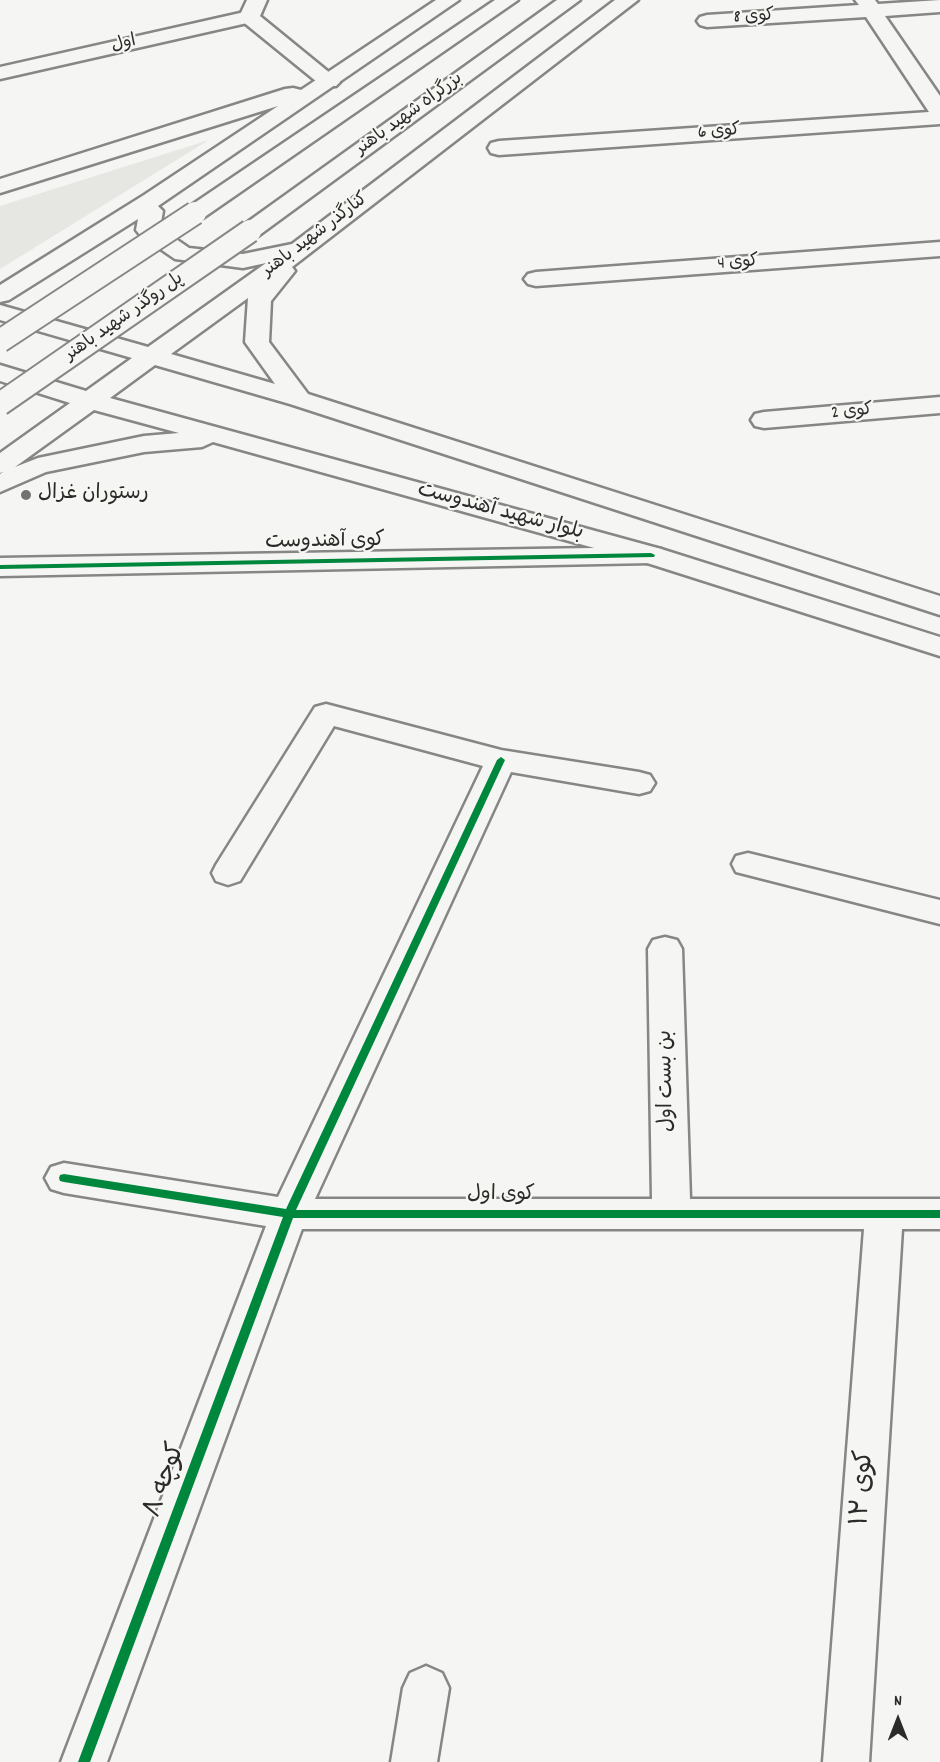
<!DOCTYPE html>
<meta charset="utf-8">
<style>
body{margin:0}
#map{position:relative;width:940px;height:1762px;overflow:hidden;background:#f5f5f3;font-family:Dekko,sans-serif}
canvas{display:block}
.north{position:absolute;left:868px;top:1690px;width:60px;height:60px;-webkit-text-stroke:4px #f6f6f2;paint-order:stroke;rotate:0deg;font-size:16px;font-weight:700;line-height:24px;text-align:center;color:#2b2b2b}
.north::after{content:'';display:block;margin:auto;width:21px;height:27px;background:#2b2b2b;clip-path:polygon(50% 0,100% 100%,50% 72%,0 100%)}
</style>
<div id="map">
<canvas width="940" height="1762"></canvas>
<div class="north">N</div>
</div>
<script>
const c = document.querySelector('canvas').getContext('2d');
c.lineJoin = 'round';
function paint(path, color) { c.fillStyle = color; c.fill(path, 'evenodd'); }
const toPath = rows => new Path2D(rows.map(r => 'M' + r).join(''));
function trace(path, color, width, dash) { c.strokeStyle = color; c.lineWidth = width; c.lineCap = dash ? 'butt' : 'round'; c.setLineDash(dash || []); c.stroke(path); }
function write(font, color, halo, rows, align = 'center') {
  c.font = font + ' Dekko,"Playpen Sans Arabic",sans-serif'; c.lineWidth = 4.5; c.setLineDash([]); c.textBaseline = 'middle'; c.strokeStyle = halo; c.fillStyle = color; for (const [text, x, y, turn = 0] of rows) {
    c.save(); c.translate(x, y); c.rotate((+turn || 0) * Math.PI / 180); c.textAlign = isNaN(turn) ? turn : align; if (halo) c.strokeText(text, 0, 0); c.fillText(text, 0, 0); c.restore();
  }
}
const green = toPath([
 [209,140,0,269,0,206]
]);
const minor = toPath([
 [855,0,875,0,878,4,940,0,940,12,885,16,940,96,940,124,499,155,491,153,488,148,491,143,499,141,929,112,866,17,707,27,700,25,697,21,700,17,707,15,859,5,855,0],
 [249,11,256,13,259,17,256,21,0,79,0,67,249,11],
 [940,242,940,256,536,286,528,284,524,279,528,274,536,272,940,242],
 [940,397,940,413,764,428,755,426,751,420,755,414,764,412,940,397],
 [651,547,661,549,665,555,661,561,651,563,0,576,0,558,651,547],
 [326,704,501,750,639,772,650,775,655,783,650,791,639,794,511,772,315,1199,652,1199,648,949,653,940,665,937,677,940,682,949,690,1199,940,1199,940,1229,902,1229,869,1762,823,1762,864,1229,302,1229,107,1762,61,1762,266,1226,64,1193,51,1189,45,1178,51,1167,64,1163,278,1197,483,766,334,726,240,881,228,885,216,881,212,873,216,865,315,707,326,704],
 [748,853,940,900,940,924,736,872,732,864,736,856,748,853],
 [426,1666,442,1673,449,1688,437,1762,391,1762,403,1688,410,1673,426,1666]
]);
const tertiary = toPath([
 [247,0,267,0,260,16,336,78,340,82,336,86,322,86,242,21,239,17,247,0]
]);
const secondary = toPath([
 [436,0,459,0,158,206,163,211,160,228,189,248,243,254,292,244,615,0,638,0,292,267,295,271,271,301,269,342,308,394,940,596,940,615,290,404,155,365,110,398,661,549,940,637,940,656,641,561,213,442,202,447,144,452,46,472,0,492,0,474,3,472,0,473,0,453,70,403,0,381,0,365,86,391,132,358,0,320,0,305,148,347,266,263,243,268,175,259,140,235,136,230,138,219,9,300,0,302,0,285,144,195,278,106,0,193,0,179,285,89,293,88,301,90,436,0],
 [248,298,245,342,275,384,171,354,248,298],
 [94,410,179,433,144,436,38,458,15,467,94,410]
]);
const trunk = toPath([
 [495,0,518,0,203,218,187,218,183,213,187,208,495,0],
 [557,0,580,0,258,236,242,236,238,231,242,226,557,0]
]);
const trunkBridge = toPath([
 [0,341,195,213],
 [0,404,250,231]
]);
const cycleway = toPath([
 [651,553,655,555,654,557,0,569,0,565,651,553],
 [501,757,505,760,296,1210,940,1210,940,1218,293,1218,90,1762,78,1762,283,1217,64,1182,60,1181,59,1178,60,1175,64,1174,286,1209,497,760,501,757]
]);
const markers = [
 [26,495,6,"#727271"]
];
const farStreetnames = [
 ["کوی 8",754,18,-3],
 ["اول",124,45,-13],
 ["بزرگراه شهید باهنر",410,115,-36],
 ["کوی 6",719,133,-4],
 ["کنارگذر شهید باهنر",316,236,-37],
 ["کوی 4",738,264,-4],
 ["پل روگذر شهید باهنر",125,318,-35],
 ["کوی 2",852,413,-5]
];
const poiNames = [
 ["رستوران غزال",38,495]
];
const streetNames = [
 ["بلوار شهید آهندوست",500,513,15],
 ["کوی آهندوست",325,543,-1],
 ["بن بست اول",668,1081,-91],
 ["کوی اول",501,1196]
];
const nearStreetnames = [
 ["کوچه ۸",167,1481,-70],
 ["کوی ۱۲",865,1488,-86]
];
paint(green, '#e6e6e2');
trace(minor, '#868685', 5);
trace(tertiary, '#868685', 5);
trace(secondary, '#868685', 5);
trace(trunk, '#868685', 5);
paint(minor, '#f5f5f3');
paint(tertiary, '#f5f5f3');
paint(secondary, '#f5f5f3');
paint(trunk, '#f5f5f3');
trace(trunkBridge, '#868685', 26, []);
trace(trunkBridge, '#f5f5f3', 22);
paint(cycleway, '#00873e');
for (const [x, y, r, color] of markers) { const dot = new Path2D(); dot.arc(x, y, r, 0, 2 * Math.PI); c.fillStyle = color; c.fill(dot); trace(dot, '#f6f6f2', 2); }
write('18px', '#2b2b2b', '#f6f6f2', farStreetnames);
write('21px', '#2b2b2b', '#f6f6f2', poiNames, 'left');
write('21px', '#2b2b2b', '#f6f6f2', streetNames);
write('26px', '#2b2b2b', '#f6f6f2', nearStreetnames);
</script>
